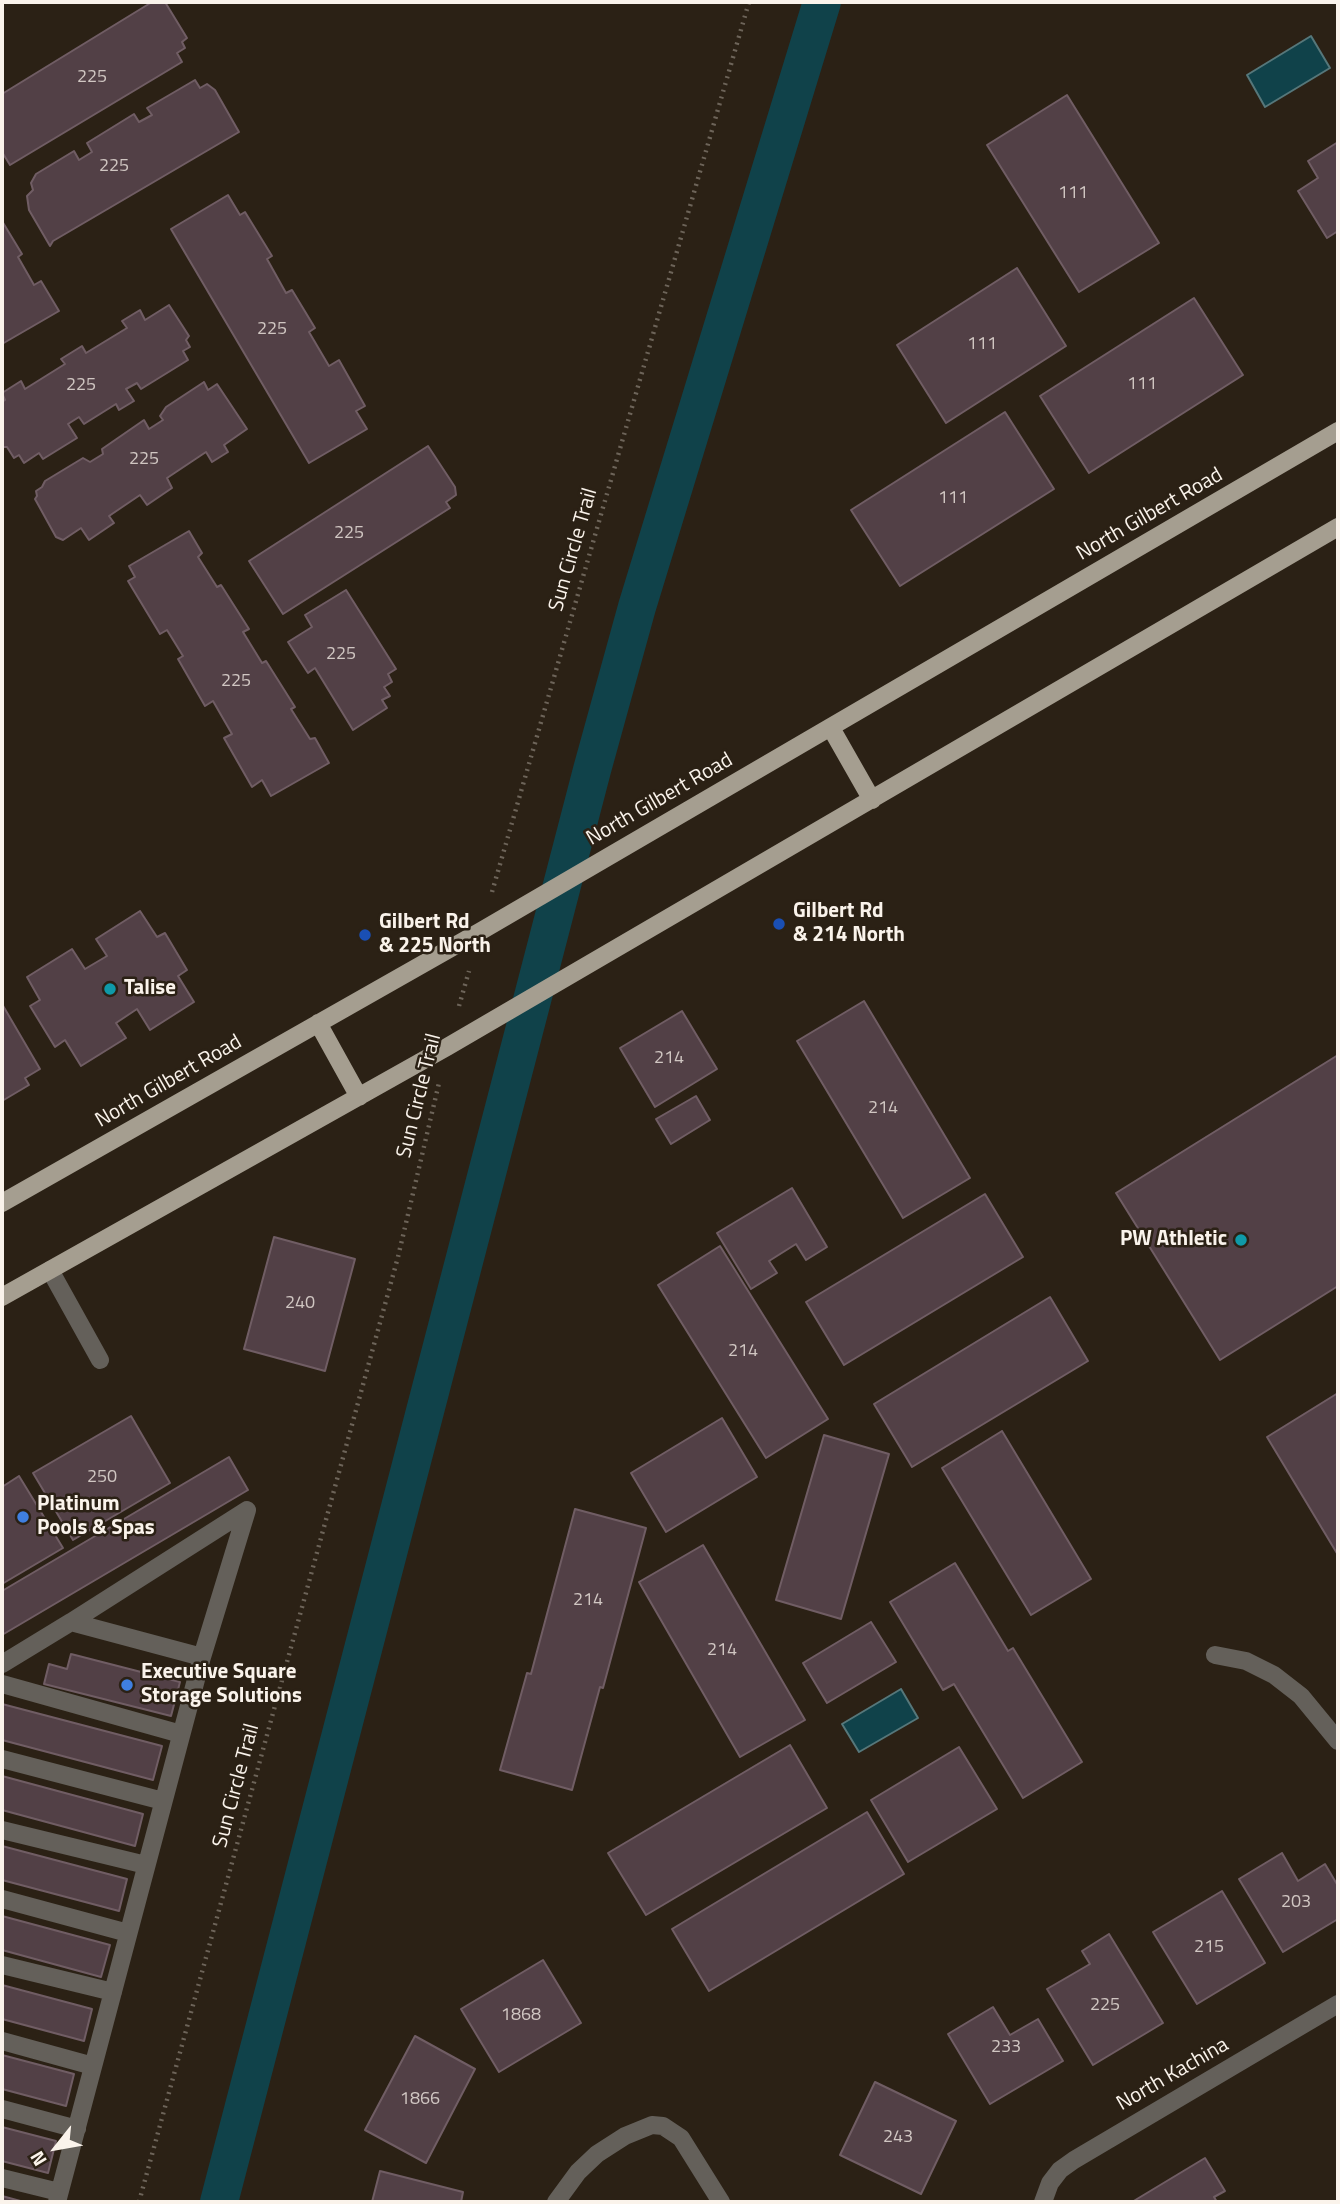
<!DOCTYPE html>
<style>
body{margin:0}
#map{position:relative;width:1340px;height:2204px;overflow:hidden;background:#2b2115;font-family:"Titillium Web",sans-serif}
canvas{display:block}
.frame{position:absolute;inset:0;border:4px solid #faf3eb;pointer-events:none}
.north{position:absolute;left:21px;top:2113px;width:70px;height:70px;-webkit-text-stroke:5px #2b2115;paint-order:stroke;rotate:239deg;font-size:19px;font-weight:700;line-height:28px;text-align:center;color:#faf3eb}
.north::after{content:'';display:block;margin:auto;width:24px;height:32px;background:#faf3eb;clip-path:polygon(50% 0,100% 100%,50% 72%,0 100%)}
</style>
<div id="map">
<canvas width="1340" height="2204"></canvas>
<div class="frame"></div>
<div class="north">N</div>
</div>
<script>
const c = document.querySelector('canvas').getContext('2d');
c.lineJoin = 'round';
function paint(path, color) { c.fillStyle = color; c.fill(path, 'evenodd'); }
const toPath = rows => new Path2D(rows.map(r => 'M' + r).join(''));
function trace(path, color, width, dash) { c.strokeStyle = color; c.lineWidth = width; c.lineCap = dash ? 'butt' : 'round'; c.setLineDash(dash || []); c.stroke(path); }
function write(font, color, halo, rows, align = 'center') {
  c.font = font + ' "Titillium Web",sans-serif'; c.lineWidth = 5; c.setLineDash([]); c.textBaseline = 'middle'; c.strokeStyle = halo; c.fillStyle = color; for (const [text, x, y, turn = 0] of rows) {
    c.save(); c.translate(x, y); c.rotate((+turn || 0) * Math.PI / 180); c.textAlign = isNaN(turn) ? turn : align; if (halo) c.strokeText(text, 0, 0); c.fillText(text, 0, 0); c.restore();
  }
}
const water = toPath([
 [1311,36,1330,68,1265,107,1247,75,1311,36],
 [901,1689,918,1718,859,1752,842,1724,901,1689]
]);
const canal = toPath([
 [219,2202,592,770,637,607,822,2]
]);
const building = toPath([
 [152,2,165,2,187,38,182,42,185,48,177,53,182,62,10,165,2,152,2,94,152,2],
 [195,80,200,88,207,84,215,90,239,132,53,241,50,246,29,210,27,196,33,190,31,183,36,174,74,151,79,160,92,152,87,143,134,114,139,122,152,115,147,108,195,80],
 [1067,95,1159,243,1079,292,987,145,1067,95],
 [1338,142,1338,231,1327,238,1298,191,1318,178,1308,161,1338,142],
 [228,195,240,215,245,212,272,256,267,259,286,293,292,290,315,328,309,332,329,366,339,360,365,406,356,411,367,429,309,463,171,229,228,195],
 [2,221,22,254,18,257,34,285,41,281,59,311,2,344,2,221],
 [1017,268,1066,346,946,423,897,345,1017,268],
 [1194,298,1243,375,1089,473,1040,396,1194,298],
 [169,305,189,336,186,340,190,347,183,351,188,360,141,389,137,383,126,389,134,401,119,410,116,404,84,424,79,417,68,424,77,438,43,459,39,453,24,463,19,455,14,458,7,447,2,447,2,402,5,400,2,393,21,381,25,389,65,364,61,359,82,346,86,353,127,328,122,321,140,310,145,320,169,305],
 [204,382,208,390,217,384,247,429,224,445,228,452,212,462,206,452,167,478,172,488,147,505,140,495,109,516,114,523,89,540,81,528,63,540,56,537,35,499,37,496,36,491,42,487,45,481,83,458,90,462,103,454,102,449,144,420,149,429,163,420,160,416,166,407,204,382],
 [1005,412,1054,489,900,586,851,510,1005,412],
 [428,446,455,487,456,495,446,502,450,508,283,614,249,561,428,446],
 [189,531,202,553,198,557,217,587,221,585,249,629,243,632,262,663,266,661,295,707,291,709,310,739,315,738,329,763,271,796,262,780,252,787,224,738,232,734,213,701,205,706,178,659,183,656,167,630,160,634,128,581,135,577,129,566,189,531],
 [346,590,396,669,388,674,392,682,384,687,390,696,382,700,387,708,353,730,315,668,308,673,288,642,312,627,305,615,346,590],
 [140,911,157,937,165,933,187,970,178,976,194,1002,150,1030,137,1009,116,1023,126,1038,81,1066,65,1040,55,1047,30,1006,40,1000,27,977,72,949,85,969,107,956,96,939,140,911],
 [864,1001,970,1178,903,1218,797,1041,864,1001],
 [2,1004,40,1069,25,1078,29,1085,2,1101,2,1004],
 [682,1011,717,1069,655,1107,620,1048,682,1011],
 [1338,1055,1338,1286,1220,1360,1116,1193,1338,1055],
 [696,1096,710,1120,671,1144,656,1119,696,1096],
 [792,1188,827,1247,806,1260,796,1244,769,1261,777,1273,751,1289,717,1233,792,1188],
 [985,1194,1023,1257,844,1365,806,1302,985,1194],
 [274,1237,355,1259,325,1371,244,1349,274,1237],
 [720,1246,828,1419,766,1458,658,1285,720,1246],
 [1050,1297,1088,1361,912,1467,874,1404,1050,1297],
 [1338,1393,1338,1555,1267,1437,1338,1393],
 [131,1416,170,1483,73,1540,33,1473,131,1416],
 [722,1418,757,1477,666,1532,631,1473,722,1418],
 [1002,1431,1091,1579,1031,1615,942,1468,1002,1431],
 [824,1435,889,1454,841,1619,776,1600,824,1435],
 [229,1457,248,1490,2,1635,2,1591,229,1457],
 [19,1476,63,1548,2,1584,2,1487,19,1476],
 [575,1509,646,1528,603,1688,600,1687,572,1790,500,1770,527,1673,531,1674,575,1509],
 [703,1545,805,1720,740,1757,639,1582,703,1545],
 [955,1563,1008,1651,1013,1648,1082,1762,1023,1798,954,1684,943,1690,890,1602,955,1563],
 [871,1622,896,1662,827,1703,803,1663,871,1622],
 [71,1654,180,1682,171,1716,44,1684,49,1664,67,1669,71,1654],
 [2,1704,162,1746,153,1780,2,1740,2,1704],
 [790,1745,827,1808,646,1915,608,1853,790,1745],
 [959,1747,997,1809,908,1862,871,1800,959,1747],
 [2,1776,143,1814,135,1846,2,1810,2,1776],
 [867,1812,904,1874,709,1991,672,1929,867,1812],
 [2,1846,127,1879,119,1911,2,1880,2,1846],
 [1282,1853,1298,1881,1325,1864,1338,1886,1338,1919,1283,1952,1239,1879,1282,1853],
 [1222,1891,1265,1963,1197,2004,1153,1932,1222,1891],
 [2,1916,110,1945,101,1977,2,1950,2,1916],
 [1109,1934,1163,2023,1093,2065,1047,1989,1090,1964,1082,1951,1109,1934],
 [543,1960,581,2023,499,2072,461,2009,543,1960],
 [2,1985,92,2009,84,2041,2,2019,2,1985],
 [993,2007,1010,2035,1038,2019,1063,2061,990,2104,948,2034,993,2007],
 [415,2036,475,2069,426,2163,365,2130,415,2036],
 [2,2055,74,2074,66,2106,2,2089,2,2055],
 [875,2082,956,2121,921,2194,840,2155,875,2082],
 [2,2127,56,2141,48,2173,2,2161,2,2127],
 [1205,2158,1225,2191,1214,2197,1217,2202,1132,2202,1205,2158],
 [380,2171,463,2192,461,2202,372,2202,380,2171],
 [2,2196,24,2202,2,2202,2,2196]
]);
const path = toPath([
 [492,892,749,2],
 [459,1006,469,971],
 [139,2202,398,1257,439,1083]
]);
const minor = toPath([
 [50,1270,100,1360],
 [71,1622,247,1510,202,1657],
 [1215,1655,1246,1661,1274,1675,1301,1696,1338,1741],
 [2,1664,71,1622,202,1657,57,2202],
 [2,1684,181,1734],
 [2,1759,163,1801],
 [2,1830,146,1865],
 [2,1899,128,1933],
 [2,1965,113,1992],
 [2,2041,93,2066],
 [2,2109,77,2129],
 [2,2178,59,2192],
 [556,2202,578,2172,597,2154,625,2136,652,2125,663,2126,681,2138,721,2202],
 [1043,2202,1050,2183,1060,2170,1074,2160,1338,2004]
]);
const major = toPath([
 [831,728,872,800],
 [318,1023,359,1097],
 [2,1203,481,931,1338,431],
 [2,1297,447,1047,1338,527]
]);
const markers = [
 [779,924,7,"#1a4fb4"],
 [365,935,7,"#1a4fb4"],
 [110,989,7,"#0f9aa8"],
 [1241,1240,7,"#0f9aa8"],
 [23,1517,7,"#3f7fe0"],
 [127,1685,7,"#3f7fe0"]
];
const numberNames = [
 ["225",92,78],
 ["225",114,167],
 ["111",1073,194],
 ["225",272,330],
 ["111",982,345],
 ["111",1142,385],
 ["225",81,386],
 ["225",144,460],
 ["111",953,499],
 ["225",349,534],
 ["225",341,655],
 ["225",236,682],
 ["214",669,1059],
 ["214",883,1109],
 ["240",300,1304],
 ["214",743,1352],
 ["250",102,1478],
 ["214",588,1601],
 ["214",722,1651],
 ["203",1296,1903],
 ["215",1209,1948],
 ["225",1105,2006],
 ["1868",521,2016],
 ["233",1006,2048],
 ["1866",420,2100],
 ["243",898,2138]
];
const streetNames = [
 ["North Gilbert Road",1150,515,-30],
 ["Sun Circle Trail",574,550,-74],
 ["North Gilbert Road",660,800,-30],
 ["North Gilbert Road",169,1082,-30],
 ["Sun Circle Trail",420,1096,-76],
 ["Sun Circle Trail",237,1786,-75],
 ["North Kachina",1173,2075,-30]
];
const poiNames = [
 ["Gilbert Rd",793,912],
 ["& 214 North",793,936],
 ["Gilbert Rd",379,923],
 ["& 225 North",379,947],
 ["Talise",124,989],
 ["PW Athletic",1227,1240,"right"],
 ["Platinum",37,1505],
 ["Pools & Spas",37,1529],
 ["Executive Square",141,1673],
 ["Storage Solutions",141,1697]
];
paint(water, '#10424a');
trace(water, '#56777a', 2);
trace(canal, '#10424a', 38);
paint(building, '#524046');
trace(building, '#705d64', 2);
trace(path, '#6d6459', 4.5, [2, 5]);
trace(minor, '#64605a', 18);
trace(major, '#a59e90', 18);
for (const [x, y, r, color] of markers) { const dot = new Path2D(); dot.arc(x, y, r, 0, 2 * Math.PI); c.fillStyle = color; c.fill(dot); trace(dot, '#2b2115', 2.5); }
write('18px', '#d0c6c2', null, numberNames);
write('21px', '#faf3eb', '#2b2115', streetNames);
write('bold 21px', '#faf3eb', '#2b2115', poiNames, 'left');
</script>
